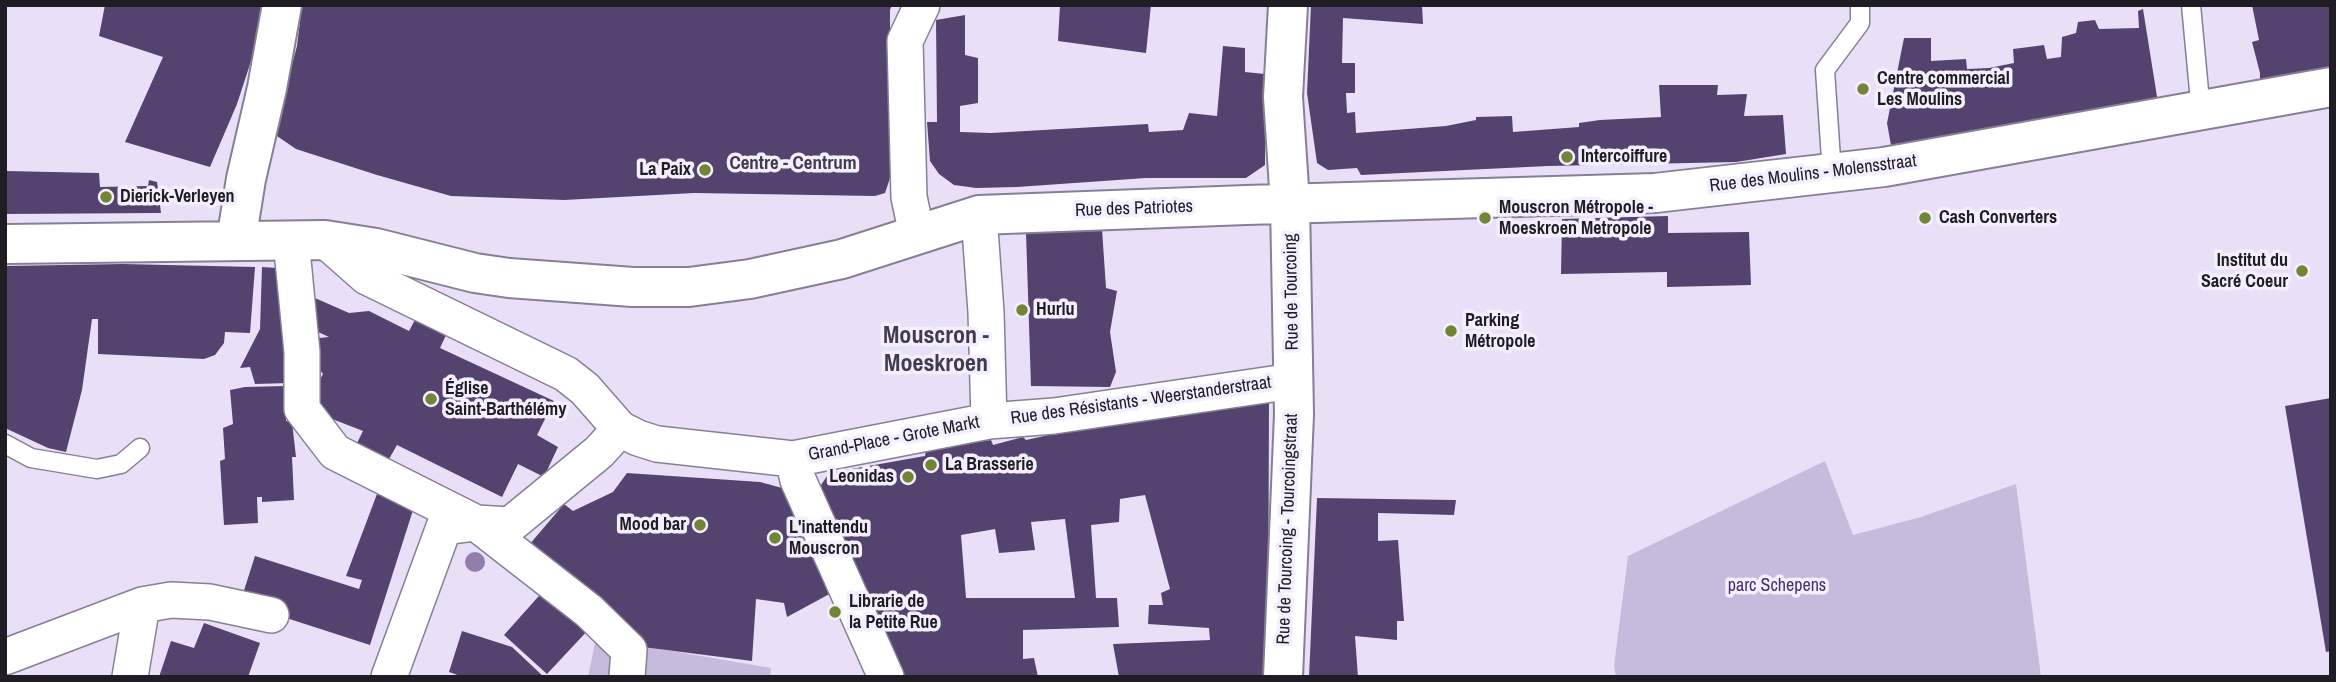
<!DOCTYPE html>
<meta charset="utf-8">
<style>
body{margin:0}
#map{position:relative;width:2336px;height:682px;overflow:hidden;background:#e9e0f8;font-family:"Archivo Narrow",sans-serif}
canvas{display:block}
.frame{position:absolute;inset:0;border:7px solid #1f1c24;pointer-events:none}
</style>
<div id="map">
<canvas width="2336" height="682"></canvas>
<div class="frame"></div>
</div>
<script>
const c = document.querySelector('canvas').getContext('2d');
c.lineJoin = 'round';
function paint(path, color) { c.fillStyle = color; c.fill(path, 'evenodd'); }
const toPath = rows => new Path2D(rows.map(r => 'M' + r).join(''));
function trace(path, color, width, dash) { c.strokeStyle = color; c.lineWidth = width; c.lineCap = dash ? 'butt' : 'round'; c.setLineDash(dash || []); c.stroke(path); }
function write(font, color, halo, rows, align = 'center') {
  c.font = font + ' "Archivo Narrow",sans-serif'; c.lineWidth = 7; c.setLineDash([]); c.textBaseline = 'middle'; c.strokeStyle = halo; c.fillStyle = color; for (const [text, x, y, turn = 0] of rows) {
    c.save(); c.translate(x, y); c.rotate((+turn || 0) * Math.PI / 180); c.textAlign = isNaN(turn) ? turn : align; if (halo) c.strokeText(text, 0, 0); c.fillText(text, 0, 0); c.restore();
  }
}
const green = toPath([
 [1825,461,1853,535,1921,517,2016,484,2041,677,1616,677,1614,666,1628,556],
 [596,638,771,668,770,677,588,677]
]);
const building = toPath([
 [105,5,262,5,252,58,237,104,210,167,125,142,163,57,99,36],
 [302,5,892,5,890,10,890,178,885,193,875,196,694,193,564,200,451,196,377,175,296,149,277,136,279,113,297,46],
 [1060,5,1151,5,1146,53,1058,41],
 [1311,5,1422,5,1423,24,1343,18,1342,63,1355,63,1355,93,1346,93,1347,113,1355,112,1356,133,1446,126,1476,120,1476,117,1512,116,1513,132,1579,127,1579,123,1600,120,1661,117,1659,85,1718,85,1717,95,1747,94,1744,116,1783,115,1786,154,1736,162,1548,166,1361,175,1357,168,1328,170,1317,163,1307,93],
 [2252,5,2331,5,2331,72,2260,83,2260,73,2252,42,2259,40],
 [2143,9,2158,103,1968,132,1969,135,1892,151,1887,123,1904,38,1931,38,1931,61,1966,59,1967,69,1989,68,2014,63,2013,49,2029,47,2044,45,2047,59,2061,57,2062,37,2076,33,2078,22,2095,20,2099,29,2139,28,2138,11],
 [965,15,965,55,978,58,978,103,960,106,960,132,991,133,1148,124,1149,132,1183,130,1189,113,1217,116,1223,46,1245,48,1245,72,1265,74,1265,165,1246,178,1146,178,1017,187,976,188,954,185,939,174,930,161,927,122,937,122,936,20],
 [5,171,99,173,100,187,148,186,149,180,157,182,161,213,5,214],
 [1668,216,1668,233,1749,232,1751,285,1667,287,1667,272,1561,274,1562,219],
 [1102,229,1106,288,1117,291,1110,332,1116,372,1110,387,1031,386,1026,233],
 [123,264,255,267,250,333,225,332,224,343,215,355,204,359,98,354,98,319,92,319,82,390,66,452,48,448,5,428,5,266],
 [262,267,277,268,290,383,255,384,250,367,240,368,260,329],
 [315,298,349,313,369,311,409,331,416,318,447,333,440,348,554,401,537,435,558,447,544,477,518,464,502,497,397,445,389,459,356,445,363,431,322,415,311,397,323,374,311,358,319,338,329,337,305,326,304,321],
 [286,386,286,421,292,422,296,457,292,457,294,500,262,502,262,497,257,497,258,523,224,525,220,461,225,459,223,428,233,424,230,390,245,387],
 [2331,398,2331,651,2326,652,2285,406],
 [1269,401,1268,677,1119,677,1113,644,1210,640,1209,628,1148,624,1149,605,1163,605,1161,593,1170,589,1145,495,1120,499,1119,522,1091,525,1096,598,1117,598,1119,627,1023,630,1023,659,1034,658,1038,677,902,677,833,525,821,485,829,473,925,456,926,450,991,440,993,445,1023,437,1026,440,1058,433],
 [1065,519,1075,598,966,598,961,535,995,529,999,553,1035,550,1031,522],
 [627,473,760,482,786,489,835,591,787,617,784,603,756,599,752,661,643,647,523,552,564,504,573,511,613,492],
 [377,494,414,507,370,645,240,603,255,556,359,589,362,580,346,576],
 [1317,498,1456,500,1454,515,1378,513,1378,541,1398,540,1404,621,1397,621,1397,640,1355,636,1358,677,1309,677],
 [546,588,590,628,547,674,504,635],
 [204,623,260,643,248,677,159,677,171,641,194,648],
 [462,631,512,647,544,677,463,677,449,672]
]);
const lane = toPath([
 [2191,5,2201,112],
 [1832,174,1825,70,1860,23,1860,5],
 [5,444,31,458,97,469,121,464,140,448]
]);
const street = toPath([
 [920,234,913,216,909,197,905,41,922,5],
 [291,240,302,352,302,409,335,452,476,523,589,611,629,650,627,677],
 [325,240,367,277,566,374,585,389,620,429,638,438,657,444,793,459,989,421,986,312,979,215],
 [989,421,1054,416,1293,381],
 [793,459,798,480,886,677],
 [142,605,171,600,210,602,271,615],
 [5,657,142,605,130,677],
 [389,677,444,527,476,523,510,525,599,452,620,429]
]);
const secondary = toPath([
 [236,241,246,179,267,88,282,5],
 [5,244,325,240,376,248,475,273,509,278,633,287,689,287,750,279,842,259,979,215,1246,205,1655,193,1884,167,2331,87],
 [1283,677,1294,414,1290,203,1283,97,1288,5]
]);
const trees = [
 [475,562]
];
const markers = [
 [1863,89,7,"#718535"],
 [1567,157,7,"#718535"],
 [705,170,7,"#718535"],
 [106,197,7,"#718535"],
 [1485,218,7,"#718535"],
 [1925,218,7,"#718535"],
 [2302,271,7,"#718535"],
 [1022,310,7,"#718535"],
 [1451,331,7,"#718535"],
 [431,399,7,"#718535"],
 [931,465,7,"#718535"],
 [908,477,7,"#718535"],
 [700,525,7,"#718535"],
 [775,538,7,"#718535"],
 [835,612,7,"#718535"]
];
const poiNames = [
 ["Centre commercial",1877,79],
 ["Les Moulins",1877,100],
 ["Intercoiffure",1581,157],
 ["La Paix",691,170,"right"],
 ["Dierick-Verleyen",120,197],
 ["Mouscron Métropole -",1499,208],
 ["Moeskroen Metropole",1499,229],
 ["Cash Converters",1939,218],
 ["Institut du",2288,261,"right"],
 ["Sacré Coeur",2288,282,"right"],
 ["Hurlu",1036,310],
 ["Parking",1465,321],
 ["Métropole",1465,342],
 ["Église",445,389],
 ["Saint-Barthélémy",445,410],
 ["La Brasserie",945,465],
 ["Leonidas",894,477,"right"],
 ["Mood bar",686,525,"right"],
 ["L'inattendu",789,528],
 ["Mouscron",789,549],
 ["Librarie de",849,602],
 ["la Petite Rue",849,623]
];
const streetNames = [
 ["Rue des Moulins - Molensstraat",1813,174,-7],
 ["Rue des Patriotes",1134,209,-2],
 ["Rue de Tourcoing",1292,292,-91],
 ["Rue des Résistants - Weerstanderstraat",1141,401,-8],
 ["Grand-Place - Grote Markt",894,439,-11],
 ["Rue de Tourcoing - Tourcoingstraat",1288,529,-88]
];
const parkNames = [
 ["parc Schepens",1777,586]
];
const neighbourhoodNames = [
 ["Centre - Centrum",793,164]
];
const districtNames = [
 ["Mouscron -",936,337],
 ["Moeskroen",936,365]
];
paint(green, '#c6badd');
paint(building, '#54436e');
trace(lane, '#877f95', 21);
trace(street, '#877f95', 38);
trace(secondary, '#877f95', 42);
trace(lane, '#fff', 18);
trace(street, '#fff', 35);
trace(secondary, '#fff', 38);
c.fillStyle = '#917fab';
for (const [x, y] of trees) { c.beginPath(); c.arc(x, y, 10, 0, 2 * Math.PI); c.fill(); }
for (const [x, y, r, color] of markers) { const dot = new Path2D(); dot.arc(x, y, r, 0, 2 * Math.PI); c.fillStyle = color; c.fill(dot); trace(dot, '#f4effe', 2.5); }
write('bold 18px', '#1f1c24', '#f4effe', poiNames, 'left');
write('18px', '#1f1c24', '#f4effe', streetNames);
write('18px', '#492f6c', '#f4effe', parkNames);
write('bold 19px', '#423b4e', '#f4effe', neighbourhoodNames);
write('bold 24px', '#423b4e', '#f4effe', districtNames);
</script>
